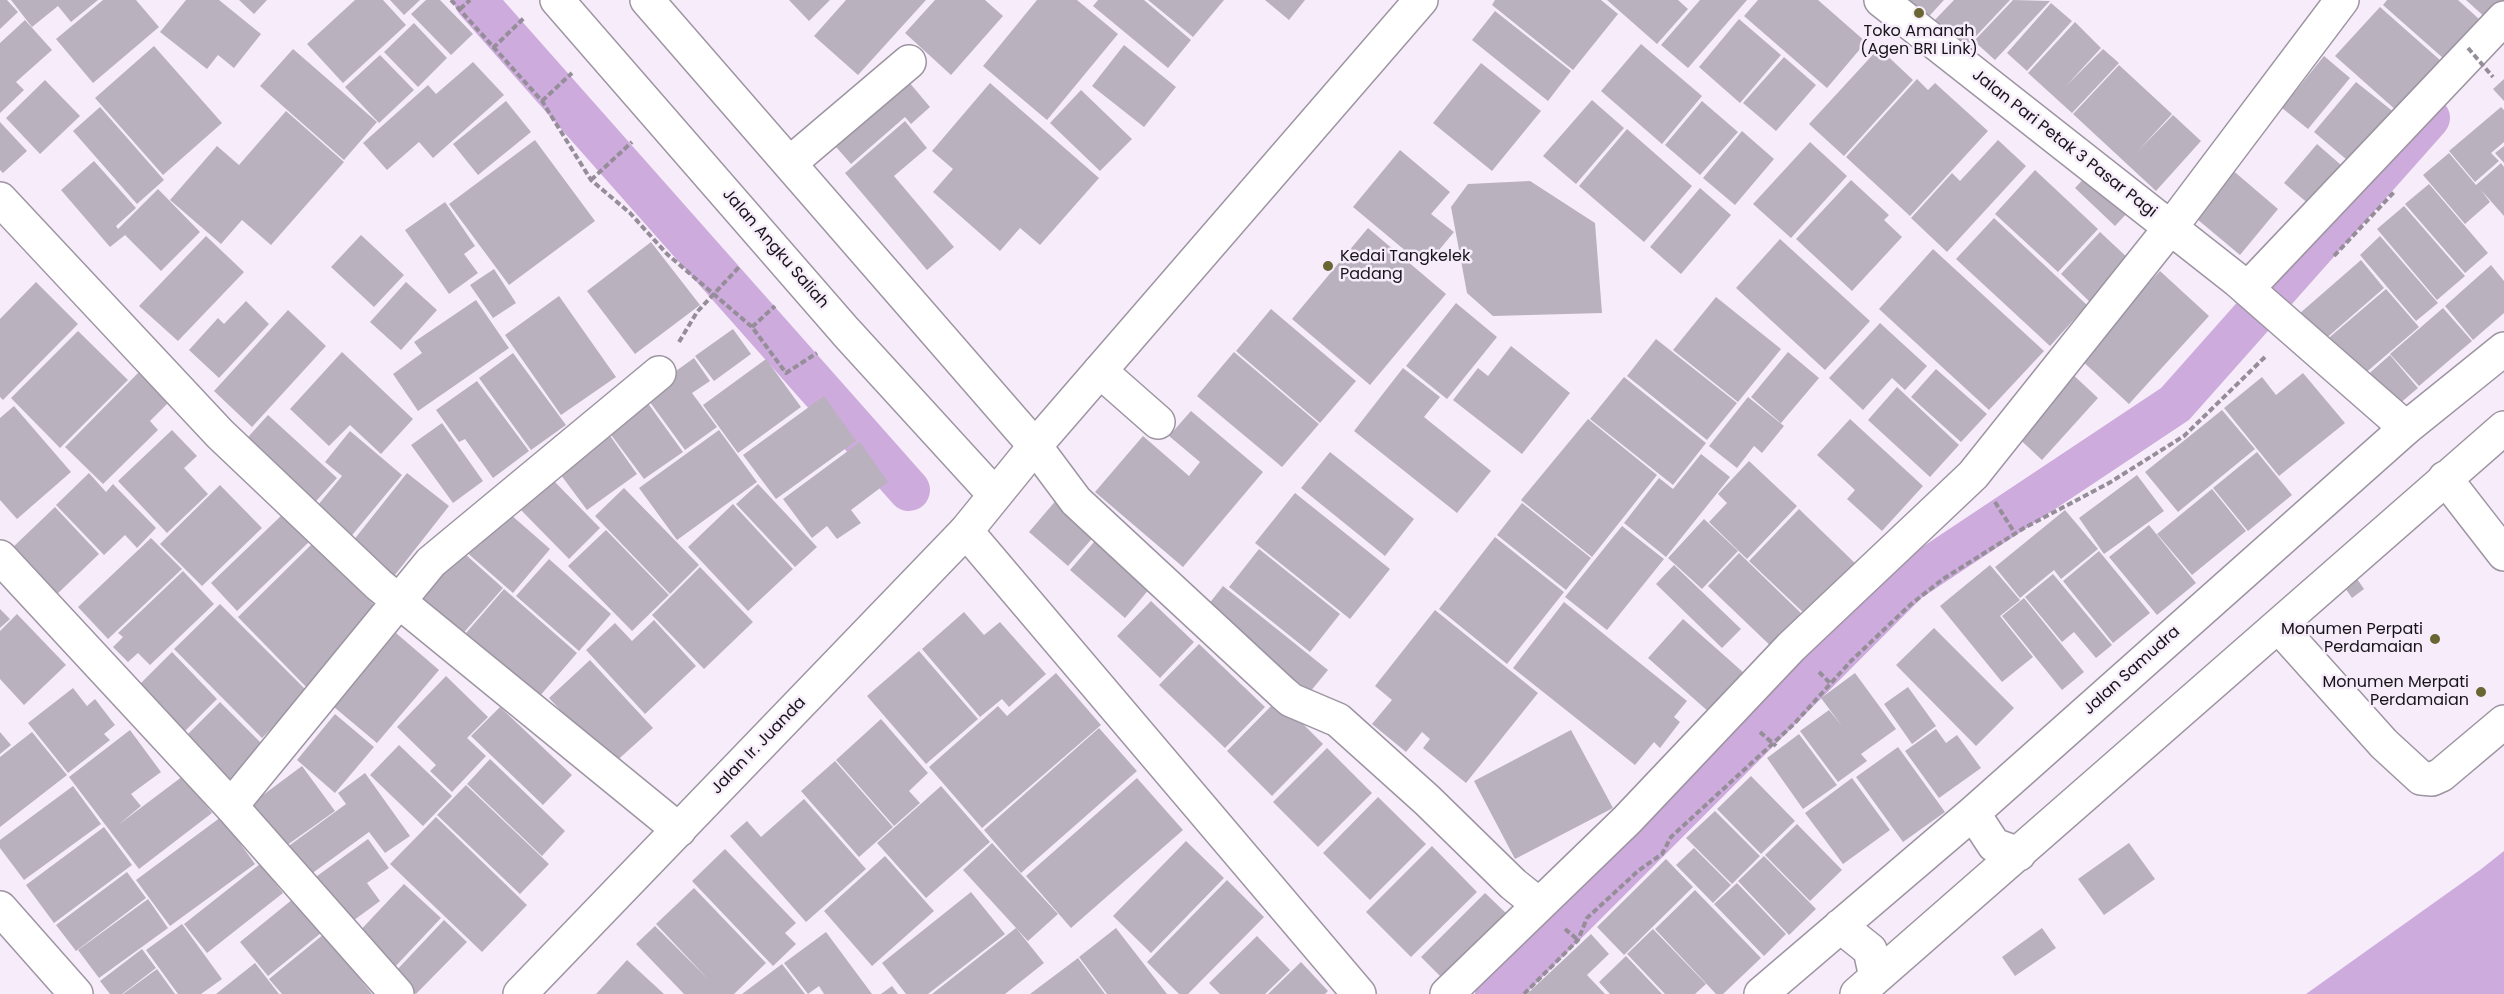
<!DOCTYPE html>
<style>
body{margin:0}
canvas{display:block;background:#f6ecfa}
</style>
<canvas width="2504" height="994"></canvas>
<script>
const c = document.querySelector('canvas').getContext('2d');
c.lineJoin = 'round';
function paint(path, color) { c.fillStyle = color; c.fill(path, 'evenodd'); }
const toPath = rows => new Path2D(rows.map(r => 'M' + r).join(''));
function trace(path, color, width, dash) { c.strokeStyle = color; c.lineWidth = width; c.lineCap = dash ? 'butt' : 'round'; c.setLineDash(dash || []); c.stroke(path); }
function write(font, color, halo, rows, align = 'center') {
  c.font = font + ' Poppins,sans-serif'; c.lineWidth = 5; c.setLineDash([]); c.textBaseline = 'middle'; c.strokeStyle = halo; c.fillStyle = color; for (const [text, x, y, turn = 0] of rows) {
    c.save(); c.translate(x, y); c.rotate((+turn || 0) * Math.PI / 180); c.textAlign = isNaN(turn) ? turn : align; if (halo) c.strokeText(text, 0, 0); c.fillText(text, 0, 0); c.restore();
  }
}
const water = toPath([
 [2504,851,2504,994,2306,994,2480,870]
]);
const canal = toPath([
 [475,0,909,490],
 [1496,994,1909,581,2175,404,2429,118]
]);
const building = toPath([
 [0,0,7,0,18,12,0,29],
 [11,0,98,0,71,22,58,6,32,27],
 [103,0,136,0,159,27,93,83,56,39],
 [186,0,219,0,261,34,234,68,218,55,207,69,160,32],
 [239,0,267,0,254,14],
 [355,0,383,0,406,25,343,83,307,44],
 [390,0,420,0,404,15],
 [426,0,440,0,473,34,451,55,411,14],
 [789,0,830,0,809,21],
 [846,0,926,0,858,75,814,36],
 [935,0,985,0,1003,16,951,75,905,33],
 [1037,0,1077,0,1118,34,1047,120,983,66],
 [1098,0,1144,0,1191,40,1168,68,1093,6],
 [1148,0,1224,0,1193,37],
 [1265,0,1305,0,1289,20],
 [1495,0,1601,0,1618,14,1573,70,1492,5],
 [1607,0,1678,0,1688,9,1657,44],
 [1700,0,1747,0,1688,68,1661,45],
 [1758,0,1818,0,1866,42,1827,88,1744,16],
 [1893,0,1944,0,1920,26],
 [1954,0,2010,0,1961,52,1931,24],
 [2013,0,2050,1,1995,60,1974,41],
 [2387,0,2458,0,2479,19,2443,58,2383,5],
 [2466,0,2504,0,2504,2,2488,20],
 [2051,3,2072,21,2027,71,2007,53],
 [2380,7,2441,61,2397,111,2335,56],
 [1495,11,1571,71,1548,101,1472,40],
 [1739,19,1781,55,1740,103,1699,67],
 [25,20,52,50,16,82,24,90,0,113,0,43],
 [2075,22,2101,48,2066,86,2103,49,2119,63,2072,113,2028,73],
 [414,23,447,58,418,87,384,52],
 [1641,44,1702,96,1662,144,1601,91],
 [1124,45,1176,87,1144,127,1092,86],
 [154,46,222,123,163,175,95,98],
 [1879,48,1913,80,1844,156,1809,124],
 [293,49,377,122,344,160,260,86],
 [380,55,414,90,379,123,345,87],
 [2324,56,2350,78,2308,129,2282,108],
 [1784,57,1816,85,1776,131,1743,103],
 [473,62,504,95,433,158,419,142,387,170,363,143,428,85,436,94],
 [1481,63,1541,111,1492,171,1433,123],
 [2119,65,2172,114,2137,152,2173,115,2201,141,2156,191,2073,114],
 [903,75,930,107,911,124,905,117,851,164,829,139],
 [1917,79,1928,90,1935,83,1988,131,1910,216,1846,157],
 [2504,79,2504,101,2493,89],
 [45,80,80,116,40,154,6,118],
 [2356,82,2395,113,2353,165,2314,132],
 [990,83,1099,178,1040,245,1020,228,1000,251,933,192,953,169,932,151],
 [1081,90,1132,139,1100,171,1050,123],
 [1592,100,1624,128,1576,184,1543,156],
 [506,101,531,132,478,175,453,144],
 [1702,101,1738,132,1700,175,1665,145],
 [100,107,164,180,137,204,73,131],
 [2501,107,2504,110,2504,142,2491,153,2499,161,2475,182,2449,151],
 [286,111,344,162,271,245,242,220,221,244,170,200,217,146,239,165],
 [905,121,927,148,894,176,954,247,927,270,845,173],
 [0,122,27,151,3,173,0,170],
 [1627,129,1692,186,1644,242,1579,186],
 [1742,131,1774,159,1735,205,1703,178],
 [535,140,595,221,509,285,449,204],
 [1998,140,2026,166,1947,252,1911,218,1952,173,1960,181],
 [1810,142,1847,176,1791,238,1753,204],
 [2317,144,2349,172,2317,211,2284,183],
 [2504,146,2504,163,2495,153],
 [1400,150,1450,192,1431,214,1454,232,1425,267,1353,207],
 [2449,153,2476,185,2501,163,2504,167,2504,216,2481,190,2490,202,2465,224,2423,175],
 [94,161,136,208,116,226,118,229,158,189,200,232,161,271,125,235,110,247,61,190],
 [2230,168,2278,209,2240,255,2191,214],
 [2035,170,2098,229,2058,272,1995,214],
 [2090,172,2130,210,2115,226,2075,188],
 [1851,180,1889,215,1884,220,1902,237,1852,291,1796,239],
 [1530,181,1595,223,1602,313,1493,316,1467,293,1451,207,1468,184],
 [2429,184,2488,253,2465,273,2405,204],
 [1700,188,1731,215,1681,274,1650,247],
 [445,202,475,246,464,254,478,273,449,294,405,230],
 [2404,206,2465,276,2437,300,2377,229],
 [1994,218,2087,305,2050,346,1956,259],
 [1368,228,1446,294,1370,385,1292,319],
 [2100,232,2130,260,2091,303,2061,274],
 [361,235,404,275,374,307,331,267],
 [206,236,244,272,178,341,139,306],
 [2380,236,2438,303,2416,321,2360,255],
 [1780,239,1870,321,1825,370,1736,288],
 [651,242,700,305,635,354,587,291],
 [1933,249,2044,351,1989,410,1879,309],
 [2361,260,2384,288,2323,341,2299,314],
 [2491,265,2504,281,2504,313,2473,340,2445,306],
 [494,269,516,303,493,318,470,285],
 [2160,271,2209,316,2129,404,2079,358],
 [36,282,78,324,3,400,0,397,0,319],
 [406,282,437,310,401,350,370,322],
 [2386,289,2419,327,2356,381,2324,342],
 [559,296,616,377,561,415,505,335],
 [1716,297,1781,349,1738,402,1673,350],
 [476,300,509,348,418,411,393,374,422,353,414,342],
 [246,301,269,324,219,378,189,350,218,318,224,324],
 [1456,303,1497,337,1447,399,1406,366],
 [2443,308,2472,341,2419,386,2390,354],
 [1271,309,1356,381,1320,423,1236,351],
 [288,310,326,346,252,427,214,391],
 [1880,323,1927,366,1905,390,1892,378,1863,410,1829,378],
 [733,329,751,354,714,381,695,356],
 [78,331,128,380,60,448,11,398],
 [1656,339,1737,403,1707,440,1627,376],
 [1511,346,1570,393,1522,454,1453,400,1478,368,1488,376],
 [342,352,413,419,381,454,350,425,329,446,290,409],
 [1234,352,1319,424,1282,467,1197,396],
 [1788,352,1819,378,1781,423,1751,397],
 [513,353,566,425,531,450,479,378],
 [2390,355,2418,388,2392,410,2364,378],
 [694,358,710,381,692,393,717,427,685,450,644,394],
 [766,359,801,407,738,453,703,405],
 [1403,368,1440,397,1424,417,1491,471,1457,513,1354,431],
 [1936,369,1987,414,1961,442,1911,397],
 [2069,371,2098,398,2042,460,2013,433],
 [139,372,169,402,150,421,158,430,103,484,65,447],
 [2303,373,2345,423,2279,476,2224,408,2262,377,2276,395],
 [1624,377,1706,443,1673,485,1590,419],
 [477,381,529,451,493,478,465,439,459,442,436,410],
 [1897,387,1959,445,1930,477,1868,420],
 [642,395,683,452,644,479,603,424],
 [824,396,856,441,776,499,743,455],
 [1748,397,1784,426,1762,453,1754,446,1737,468,1709,446],
 [14,406,71,472,17,519,0,500,0,418],
 [2222,410,2255,449,2178,512,2145,472],
 [1191,411,1263,472,1183,567,1095,492,1143,436,1189,476,1200,462,1169,436],
 [268,415,337,478,309,509,240,446],
 [1588,419,1657,475,1592,557,1521,500],
 [1850,419,1923,486,1882,531,1847,499,1855,490,1817,455],
 [442,423,483,481,453,503,411,445],
 [172,430,197,456,184,468,208,494,167,533,118,481],
 [606,430,637,474,587,510,555,467],
 [719,430,757,482,677,540,639,488],
 [350,431,402,475,348,540,313,511,342,476,325,462],
 [860,442,888,482,851,510,861,523,837,539,827,526,812,538,783,499],
 [1330,452,1414,519,1385,556,1301,488],
 [2257,452,2292,495,2248,531,2213,488],
 [1701,454,1730,477,1666,557,1624,523,1659,478,1673,489],
 [1749,461,1797,506,1747,559,1709,522,1727,503,1718,494],
 [89,473,106,492,113,484,156,528,137,548,125,535,104,555,56,505],
 [407,473,449,506,391,580,349,546],
 [2137,475,2164,511,2104,554,2079,518],
 [551,478,600,528,569,559,519,508],
 [758,484,817,547,795,567,736,504],
 [220,485,262,528,202,586,160,544],
 [624,488,699,565,670,594,595,516],
 [2212,489,2246,531,2192,575,2157,534],
 [1295,493,1390,569,1350,619,1255,543],
 [1058,498,1097,533,1068,566,1029,532],
 [1522,503,1591,558,1566,590,1497,535],
 [733,504,793,569,748,611,688,547],
 [55,507,99,554,54,597,10,550],
 [502,507,550,549,513,593,464,550],
 [1799,509,1858,566,1808,617,1749,561],
 [2065,510,2098,549,2061,579,2054,570,2020,598,1995,567],
 [283,514,310,541,237,611,211,583],
 [1704,519,1738,551,1702,589,1668,558],
 [2149,525,2196,583,2157,615,2109,557],
 [1622,526,1664,559,1607,630,1565,597],
 [606,530,669,595,632,631,568,566],
 [1100,535,1155,582,1125,618,1070,570],
 [1495,537,1564,592,1507,664,1439,609],
 [151,538,182,569,108,639,78,607],
 [313,543,378,609,337,650,344,657,310,691,238,617],
 [455,545,503,588,459,638,411,595],
 [1259,549,1340,614,1310,652,1229,587],
 [2099,551,2150,613,2113,643,2063,581],
 [1739,553,1807,619,1776,651,1708,586],
 [549,559,611,614,579,651,516,596],
 [1674,565,1741,629,1722,648,1656,584],
 [1990,565,2020,600,2000,616,2033,657,2002,682,1940,606],
 [700,567,753,622,704,669,652,615],
 [183,571,214,604,150,665,138,653,128,662,113,647,123,637,118,633],
 [2353,573,2364,589,2352,598,2341,582],
 [2053,574,2112,645,2096,658,2074,632,2062,642,2025,597],
 [1223,586,1328,670,1305,698,1201,614],
 [504,589,577,653,539,697,466,633],
 [2024,598,2084,672,2062,690,2002,616],
 [1151,601,1194,642,1160,678,1117,636],
 [1564,602,1687,701,1674,717,1680,722,1660,748,1654,742,1635,765,1513,668],
 [220,604,308,692,262,738,174,649],
 [0,609,10,619,0,628],
 [1435,610,1538,693,1466,783,1423,748,1430,739,1422,732,1406,752,1372,724,1392,700,1375,686],
 [964,612,984,635,1000,622,1046,674,1009,707,1002,699,980,717,922,649],
 [17,614,66,665,24,705,0,679,0,631],
 [1683,619,1744,673,1710,713,1648,658],
 [654,620,696,666,645,714,586,650,615,623,632,641],
 [1934,628,2014,708,1976,746,1896,665],
 [396,633,439,670,377,743,334,707],
 [1199,644,1265,707,1225,748,1159,685],
 [919,651,978,719,926,764,867,696],
 [172,652,217,699,179,737,133,691],
 [590,660,653,728,612,765,549,698],
 [1056,673,1101,725,982,828,929,767,998,706,1007,716],
 [1855,673,1896,729,1861,754,1867,761,1838,782,1800,731,1829,710,1842,726,1821,698],
 [446,676,488,717,467,738,486,756,452,792,430,771,436,765,397,727],
 [1908,687,1936,726,1912,744,1884,704],
 [73,688,87,706,95,699,115,725,104,734,110,740,68,773,28,723],
 [1278,699,1323,744,1272,796,1227,751],
 [220,702,264,746,225,784,182,740],
 [500,707,572,775,543,805,471,736],
 [335,714,374,747,335,793,297,760],
 [881,719,928,773,909,791,920,803,894,826,836,760],
 [1099,728,1137,771,1021,873,984,830],
 [1936,729,1946,743,1957,735,1981,768,1939,798,1905,751],
 [130,730,161,772,131,794,141,806,118,825,183,776,212,813,139,869,69,777],
 [1571,730,1613,808,1515,859,1474,781],
 [0,732,11,745,0,754],
 [32,732,67,775,0,827,0,757],
 [1799,734,1837,785,1803,809,1767,758],
 [399,745,452,796,423,826,370,775],
 [1898,747,1945,812,1903,842,1856,777],
 [1327,748,1372,793,1318,847,1273,802],
 [490,759,565,831,542,856,467,784],
 [835,761,893,827,859,857,801,791],
 [302,766,335,811,283,848,251,804],
 [365,773,410,836,385,853,369,832,307,877,286,848,346,804,338,793],
 [1751,776,1795,821,1761,854,1717,809],
 [1137,778,1183,830,1071,928,1026,876],
 [1852,778,1890,830,1843,864,1805,813],
 [466,785,549,864,520,894,437,815],
 [73,786,101,824,24,880,0,848,0,840],
 [941,786,990,842,926,898,877,843],
 [1378,797,1426,844,1370,900,1323,853],
 [804,799,866,869,806,922,730,836,747,821,761,837],
 [1715,811,1760,856,1732,884,1686,838],
 [221,817,255,864,170,926,136,880],
 [436,817,527,905,482,952,390,864],
 [1797,824,1842,870,1810,901,1765,855],
 [104,827,132,865,54,923,26,885],
 [368,839,389,868,367,883,380,901,346,926,313,879],
 [1186,841,1224,878,1151,953,1113,916],
 [992,843,1058,914,1028,941,963,870],
 [2129,843,2155,879,2104,915,2078,879],
 [1432,846,1477,892,1411,957,1366,912],
 [1694,848,1731,885,1713,903,1676,865],
 [725,849,796,923,785,933,796,944,773,966,692,881],
 [885,856,934,911,872,966,824,911],
 [1764,856,1816,909,1789,935,1738,881],
 [1666,859,1693,887,1624,955,1597,927],
 [260,864,283,893,207,953,184,924],
 [127,872,146,898,76,951,56,925],
 [1227,880,1264,917,1188,994,1179,994,1147,962],
 [1737,883,1786,934,1764,956,1714,904],
 [404,884,441,918,392,970,355,936],
 [694,888,766,963,734,994,684,994,636,944,655,926,708,979,656,924],
 [1695,890,1761,958,1723,994,1716,994,1655,929],
 [971,892,1005,934,928,994,906,994,882,963],
 [1485,893,1508,915,1444,980,1421,957],
 [148,899,168,928,99,978,78,950],
 [293,899,321,933,268,976,240,942],
 [444,920,467,942,416,994,394,973],
 [182,924,222,979,201,994,178,994,146,950],
 [1016,928,1044,963,1005,994,932,994],
 [1116,928,1167,994,1107,994,1079,957],
 [2042,928,2056,948,2015,976,2002,957],
 [1653,929,1706,984,1695,994,1665,994,1627,954],
 [826,932,872,994,824,994,819,986,808,994,784,963],
 [324,934,372,994,282,994,269,979],
 [1591,934,1609,954,1587,975,1605,994,1527,994],
 [1257,936,1290,970,1265,994,1220,994,1209,983],
 [142,949,156,968,122,994,110,994,100,981],
 [1626,956,1662,994,1610,994,1599,982],
 [1078,958,1105,994,1030,994],
 [627,960,664,994,596,994],
 [1301,962,1328,991,1325,994,1268,994],
 [255,963,279,994,216,994],
 [782,964,805,994,742,994],
 [157,969,175,994,123,994],
 [892,986,898,994,881,994]
]);
const path = toPath([
 [451,0,542,101,591,180,630,213,667,254,752,327,786,373,817,353],
 [460,9,470,0],
 [493,48,525,17],
 [542,101,572,73],
 [591,180,632,142],
 [2334,256,2395,191],
 [752,327,775,306],
 [679,342,697,312,740,266],
 [1995,502,2016,535],
 [1819,672,1831,684],
 [1760,732,1776,746],
 [1565,929,1578,940],
 [1524,994,1578,940,1587,918,1638,871,1662,854,1671,837,1794,724,1851,661,1910,605,1943,579,2024,528,2109,483,2184,436,2267,355]
]);
const minor = toPath([
 [1881,0,2237,280,2406,428],
 [790,163,909,62],
 [0,199,220,434,379,585,679,830],
 [2247,289,2504,18],
 [1100,371,1158,422],
 [1035,446,1076,501,1283,693,1291,700,1338,720,1427,800,1513,884,1538,904],
 [2445,478,2504,554],
 [966,531,1359,994],
 [0,557,231,806,397,994],
 [2279,627,2384,744,2421,778,2432,779,2441,775,2504,722],
 [231,806,431,562,659,373],
 [0,908,76,994],
 [1447,994,1627,820,1791,647,1973,475,2171,227,2342,0]
]);
const major = toPath([
 [557,0,846,332,995,495],
 [647,0,1035,446],
 [1973,813,1994,845,2019,854],
 [1840,926,1870,950,1876,977],
 [520,994,966,531,1035,446,1421,0],
 [1761,994,1973,813,2406,428,2504,349],
 [1857,994,2504,428]
]);
const pathBridge = toPath([
 [2468,48,2493,77]
]);
const markers = [
 [1919,13,6,"#6a6633"],
 [1328,266,6,"#6a6633"],
 [2435,639,6,"#6a6633"],
 [2481,692,6,"#6a6633"]
];
const poiNames = [
 ["Toko Amanah",1919,32,"center"],
 ["(Agen BRI Link)",1919,50,"center"],
 ["Kedai Tangkelek",1340,257,"left"],
 ["Padang",1340,275,"left"],
 ["Monumen Perpati",2423,630],
 ["Perdamaian",2423,648],
 ["Monumen Merpati",2469,683],
 ["Perdamaian",2469,701]
];
const streetNames = [
 ["Jalan Pari Petak 3 Pasar Pagi",2064,144,38],
 ["Jalan Angku Saliah",775,249,49],
 ["Jalan Samudra",2132,671,-42],
 ["Jalan Ir. Juanda",759,746,-46]
];
paint(water, '#cdabdc');
trace(canal, '#cdabdc', 42);
paint(building, '#bab1bf');
trace(minor, '#9e95a2', 36);
trace(major, '#9e95a2', 36);
trace(path, '#958e98', 4, [6, 3]);
trace(minor, '#fff', 33);
trace(major, '#fff', 33);
trace(pathBridge, '#958e98', 4, [6, 3]);
for (const [x, y, r, color] of markers) { const dot = new Path2D(); dot.arc(x, y, r, 0, 2 * Math.PI); c.fillStyle = color; c.fill(dot); trace(dot, '#f6ecfa', 2); }
write('16px', '#171419', '#f6ecfa', poiNames, 'right');
write('16px', '#171419', '#f6ecfa', streetNames);
</script>
